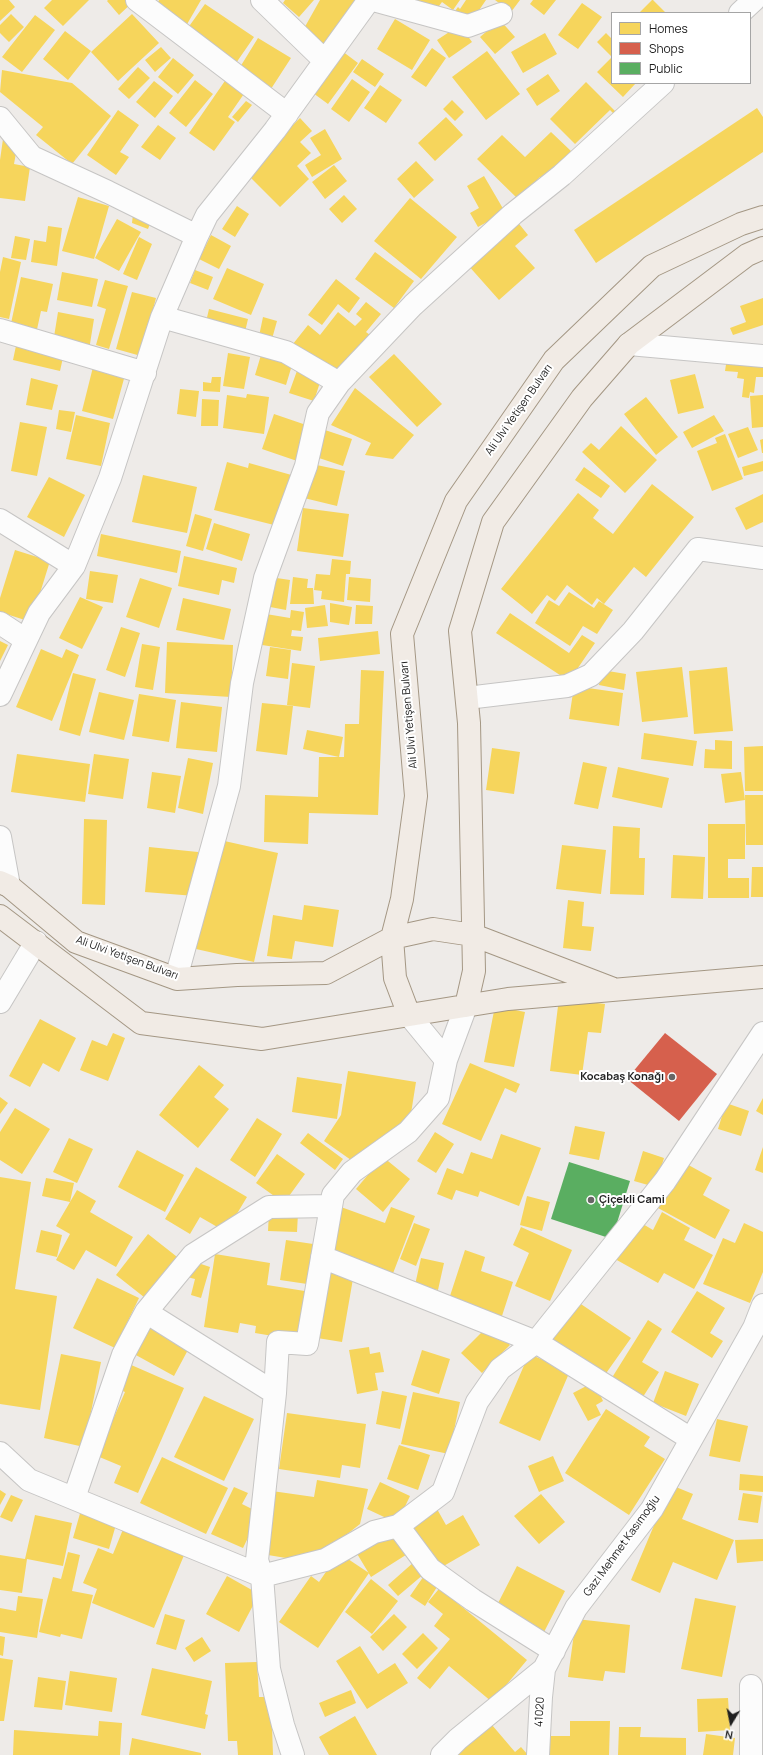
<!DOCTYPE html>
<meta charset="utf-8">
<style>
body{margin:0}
#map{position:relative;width:763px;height:1755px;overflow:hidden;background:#eeebe8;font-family:Manrope,sans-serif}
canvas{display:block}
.legend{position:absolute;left:611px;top:12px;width:140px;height:72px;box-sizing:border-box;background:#fff;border:1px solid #a5a5a5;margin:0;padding:5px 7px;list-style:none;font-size:12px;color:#1f1f1f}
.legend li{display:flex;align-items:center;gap:8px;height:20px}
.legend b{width:20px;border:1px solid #a5a5a5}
.north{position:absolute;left:711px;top:1703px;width:40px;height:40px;-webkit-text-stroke:3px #fff;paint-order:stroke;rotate:190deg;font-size:11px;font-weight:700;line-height:16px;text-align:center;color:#1f1f1f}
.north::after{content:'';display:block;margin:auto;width:14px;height:18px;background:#1f1f1f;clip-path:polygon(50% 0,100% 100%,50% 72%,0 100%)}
</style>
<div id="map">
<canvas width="763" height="1755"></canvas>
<ul class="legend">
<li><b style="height:11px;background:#f6d55c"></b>Homes</li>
<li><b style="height:11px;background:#d6604d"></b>Shops</li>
<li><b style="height:11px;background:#5aae61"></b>Public</li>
</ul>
<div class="north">N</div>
</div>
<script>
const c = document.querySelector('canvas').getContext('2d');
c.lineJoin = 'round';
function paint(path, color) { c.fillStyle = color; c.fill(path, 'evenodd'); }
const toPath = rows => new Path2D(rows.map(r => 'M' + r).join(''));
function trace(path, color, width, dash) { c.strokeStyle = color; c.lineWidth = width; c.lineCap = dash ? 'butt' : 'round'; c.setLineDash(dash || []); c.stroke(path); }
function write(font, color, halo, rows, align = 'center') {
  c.font = font + ' Manrope,sans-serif'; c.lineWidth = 4; c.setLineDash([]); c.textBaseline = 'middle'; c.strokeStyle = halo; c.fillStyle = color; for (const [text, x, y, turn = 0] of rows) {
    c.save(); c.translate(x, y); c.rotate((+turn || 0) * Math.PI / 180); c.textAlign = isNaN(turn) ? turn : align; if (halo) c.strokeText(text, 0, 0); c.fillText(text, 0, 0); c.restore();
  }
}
const homes = toPath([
 [0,0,9,0,15,7,0,21],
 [52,0,89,0,63,26,44,8],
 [108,0,133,0,134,1,119,15,107,1],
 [159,0,201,0,186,26,155,9],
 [285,0,314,0,299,17,283,3],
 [320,0,355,0,329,47,302,32],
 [414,0,460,0,453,10,442,2,433,14],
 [466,0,486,0,471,22,455,11,458,7,460,9],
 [495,0,520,0,511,12],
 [533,0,556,0,544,15,530,4],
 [652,0,653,0,666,13,639,13],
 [582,3,602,17,578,49,558,35],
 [205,4,254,37,234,66,185,32],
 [11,14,24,27,9,42,0,33,0,25],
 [132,14,159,43,118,81,91,52],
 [35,15,55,30,22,72,2,57],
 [395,19,430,40,412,70,377,49],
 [500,20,515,37,495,54,480,37],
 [460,25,472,42,449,58,437,40],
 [65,31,91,51,68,80,43,59],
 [545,33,557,54,523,73,511,52],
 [606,33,612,39,612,57,597,42],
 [258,38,291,58,269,92,237,72],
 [161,47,171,58,155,72,145,60],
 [432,48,446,58,426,87,411,77],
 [342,51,358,63,328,104,313,93],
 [487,51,520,94,486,120,452,77],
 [612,57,612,83,636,83,623,97,597,72],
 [173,58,194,75,178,94,158,77],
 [362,59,384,74,375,87,353,72],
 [138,67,150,78,129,99,118,89],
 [2,70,72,83,111,116,72,164,36,135,43,127,0,92],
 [548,74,560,91,537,106,526,89],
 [229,75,248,88,228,117,235,122,214,151,189,133],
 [352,79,370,92,349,122,331,109],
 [195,80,213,94,186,127,169,113],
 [154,81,173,96,155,118,136,102],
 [586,82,617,113,615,115,610,110,575,144,550,119],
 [380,85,402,100,386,123,364,108],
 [452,100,464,112,455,121,443,109],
 [246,101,252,105,238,122,232,117],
 [757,108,763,117,763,152,596,263,574,230],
 [118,110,139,125,120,152,129,157,116,175,87,155],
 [446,117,463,135,435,161,418,143],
 [300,118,312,131,300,142,311,153,297,166,309,179,280,207,245,172],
 [158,125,176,138,160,160,141,147],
 [325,129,342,159,312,177,305,165,321,155,310,138],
 [551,132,571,151,543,180,540,177,518,199,477,159,502,135,525,157],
 [3,139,18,142,14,164,30,167,25,201,0,198,0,160],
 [416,161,434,180,414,198,397,179],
 [334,165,347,181,325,199,312,182],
 [484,176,505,212,478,227,470,213,479,208,467,186],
 [344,195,357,209,342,223,329,209],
 [78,197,109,206,94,259,62,251],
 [410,198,457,237,421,279,374,241],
 [237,206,249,214,235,237,222,229],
 [133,214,151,221,148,229,132,223],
 [117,219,141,232,119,271,95,258],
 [516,220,528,235,515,246,535,268,499,300,467,264],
 [48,226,62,228,57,266,31,262,34,240,46,242],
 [211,235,231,246,219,269,199,259],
 [15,236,30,239,26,260,11,258],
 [139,237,152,244,137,280,123,274],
 [375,252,414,281,394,308,355,279],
 [3,257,21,262,9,319,0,317,0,272],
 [227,268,264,284,251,315,213,299],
 [195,270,213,277,208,290,190,283],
 [62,272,98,279,92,307,57,300],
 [21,277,53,284,47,312,41,311,36,334,10,328],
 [336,279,360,298,349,313,338,304,322,325,308,315],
 [105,280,128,286,109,349,96,345,106,309,97,306],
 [132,292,156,298,141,356,116,349],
 [763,298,763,325,733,335,730,328,746,322,740,306],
 [366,302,381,314,366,332,370,335,338,375,311,354,304,362,289,349,308,325,320,335,338,312,355,326,362,319,356,314],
 [209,309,248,319,244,336,205,326],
 [58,312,94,319,89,350,53,343],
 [263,317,277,321,272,339,259,336],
 [17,341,64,353,60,371,13,360],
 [228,353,250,357,244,389,223,386],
 [394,354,442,404,417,427,369,377],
 [261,355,292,365,286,385,255,375],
 [727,358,763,361,763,377,756,377,754,393,750,392,749,398,742,397,744,379,737,378,738,372,725,371],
 [93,367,125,375,113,419,82,411],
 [298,368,322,376,314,401,289,393],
 [695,374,704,408,678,414,670,380],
 [212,377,221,377,220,392,203,391,203,382,211,383],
 [31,378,58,385,52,410,26,405],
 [355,388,414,435,393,459,365,455,371,443,331,425],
 [180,389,199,391,196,417,177,414],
 [247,394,269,397,264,434,223,428,227,395,246,398],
 [763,395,763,427,752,428,750,396],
 [646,397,678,437,656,455,624,414],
 [202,399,219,400,218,426,201,426],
 [59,410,75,412,71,432,56,429],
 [274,414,312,427,300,462,262,449],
 [76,415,110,423,101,466,66,459],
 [714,415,724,431,692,448,683,432],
 [20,422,47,427,37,476,11,471],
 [621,426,657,460,625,493,582,452,591,443,599,450],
 [748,427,758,450,738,458,728,434],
 [322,429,352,439,343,466,313,456],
 [725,434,743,479,712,491,697,451,717,443,715,438],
 [763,439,763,453,762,453,760,440],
 [763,461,763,471,744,476,742,467],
 [227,462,248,468,249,463,295,476,288,501,281,500,274,525,214,510],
 [312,464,345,471,337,506,304,498],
 [584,467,610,486,601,498,575,480],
 [143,475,197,487,187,533,132,522],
 [49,477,85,495,64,537,27,517],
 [652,484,694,517,646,577,634,567,604,604,597,598,592,605,567,585,555,601,547,595,532,614,501,589,578,493,599,510,593,518,613,534],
 [763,494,763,522,746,530,735,508],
 [303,508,349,514,343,557,297,551],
 [195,514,212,519,203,551,186,546],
 [214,523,250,534,242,561,206,549],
 [101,534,181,551,177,573,97,556],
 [15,550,50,561,31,622,0,612,0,598],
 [184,556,237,568,234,583,222,580,219,595,178,586],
 [332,559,351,561,350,574,346,574,344,602,321,599,322,591,314,590,316,574,330,575],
 [90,571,118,575,113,603,86,599],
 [270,577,290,580,286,610,265,606],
 [293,577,308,579,307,588,313,588,314,604,290,604],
 [349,577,371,579,370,602,347,600],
 [140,578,172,588,159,628,126,617],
 [569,592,594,608,599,601,613,610,597,634,583,626,570,646,535,623,549,600,559,606],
 [80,597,103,607,82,649,59,638],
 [183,598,231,609,224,640,176,630],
 [330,603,352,607,349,625,330,622],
 [325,605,328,626,307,628,305,608],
 [356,605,373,606,372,624,355,624],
 [291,610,304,612,301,631,292,630,291,636,303,637,301,651,262,645,266,614,290,618],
 [510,613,569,653,582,635,595,643,569,681,496,633],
 [121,627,140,633,125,677,106,670],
 [378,631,380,654,320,661,318,638],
 [0,641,8,645,0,661],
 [167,642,233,645,231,697,165,693],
 [142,644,160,647,153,690,135,687],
 [270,647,291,650,288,679,266,676],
 [41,649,62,658,66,649,79,655,52,721,16,707],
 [292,663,315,666,310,708,287,705],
 [682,667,688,717,642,722,636,672],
 [727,667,733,731,694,734,689,671],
 [361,670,384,671,378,815,309,813,308,844,264,842,265,795,318,797,319,757,344,757,345,724,359,724],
 [602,670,626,674,624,690,599,685],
 [73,673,96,679,80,736,59,730],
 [574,686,623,693,619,726,569,719],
 [99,692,134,700,124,740,89,732],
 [139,694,176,700,169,742,132,736],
 [181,702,222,707,217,752,176,748],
 [262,703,293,706,287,755,256,751],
 [307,730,343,737,339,757,303,749],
 [644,733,697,741,693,766,641,759],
 [715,740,732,741,732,769,704,768,705,749,715,750],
 [763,746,763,791,745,791,744,747],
 [492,748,520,752,514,794,486,790],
 [17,754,90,764,85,802,11,792],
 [94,754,129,759,123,799,88,794],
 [188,758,213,763,203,814,178,808],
 [583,762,607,767,598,809,574,804],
 [618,767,669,778,662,808,612,797],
 [152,772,181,776,175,813,147,808],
 [741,772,745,800,725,803,721,774],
 [745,795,763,795,763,845,746,845],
 [84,819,107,820,105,905,82,904],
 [708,824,745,824,745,859,728,859,728,878,749,878,749,898,708,898],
 [613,826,640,828,639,858,645,858,644,895,610,894],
 [220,840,278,853,254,962,196,949],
 [562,845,606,850,601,894,556,889],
 [149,847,198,852,195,896,145,892],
 [673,855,705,857,703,899,671,898],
 [752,867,763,867,763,897,751,897],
 [568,900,584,902,582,926,594,927,591,951,563,948],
 [304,905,339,910,333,947,295,941,292,959,267,956,273,915,302,920],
 [559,998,605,1004,601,1033,588,1032,582,1075,550,1071],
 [495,1006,525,1012,514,1067,484,1062],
 [40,1019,76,1038,59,1072,43,1063,30,1087,9,1076],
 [113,1033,125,1038,108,1081,80,1070,92,1040,107,1046],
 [470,1063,520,1084,516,1093,505,1088,481,1141,442,1124],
 [199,1065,224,1085,214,1097,229,1109,198,1148,159,1115],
 [348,1071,416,1082,409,1126,351,1160,324,1141,341,1115],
 [297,1077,342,1084,337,1119,292,1112],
 [0,1097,8,1103,0,1114],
 [763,1098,763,1115,756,1111],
 [726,1103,749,1111,741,1136,718,1129],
 [15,1108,50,1129,22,1174,0,1160,0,1132],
 [257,1118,282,1134,255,1177,230,1160],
 [575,1126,605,1132,599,1160,569,1154],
 [435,1132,454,1144,436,1173,417,1161],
 [308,1133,343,1159,335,1170,300,1143],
 [501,1134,541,1148,519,1206,480,1191,478,1197,456,1190,452,1200,437,1194,447,1168,463,1174,471,1152,492,1159],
 [69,1138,93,1149,77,1183,53,1172],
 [763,1147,763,1173,755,1170],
 [137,1150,184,1175,165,1212,118,1187],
 [643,1151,664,1158,655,1187,634,1181],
 [277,1154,305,1174,284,1203,256,1183],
 [383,1157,410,1179,383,1212,356,1189],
 [683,1162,712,1178,703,1195,730,1210,715,1239,658,1208],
 [196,1167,247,1197,226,1232,200,1217,190,1234,165,1219],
 [0,1177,31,1182,15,1289,57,1296,40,1410,0,1404],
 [46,1178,74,1183,70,1202,42,1196],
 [77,1190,96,1201,90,1212,133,1237,116,1267,86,1250,74,1270,56,1260,70,1234,56,1226],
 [527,1196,550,1202,542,1231,520,1225],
 [341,1207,385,1223,391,1207,415,1216,392,1276,325,1251],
 [269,1212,298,1213,297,1232,268,1231],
 [662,1212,690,1228,684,1240,713,1255,694,1289,664,1273,658,1283,615,1259,636,1220,653,1230],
 [414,1223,430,1229,416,1266,400,1259],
 [744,1223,763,1232,763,1272,750,1303,703,1284,723,1238,735,1243],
 [521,1227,572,1250,550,1301,515,1286,529,1253,513,1245],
 [41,1230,62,1235,57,1257,36,1252],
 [148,1234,181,1260,149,1301,116,1275],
 [286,1240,320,1245,314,1285,280,1280],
 [465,1250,485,1257,481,1271,513,1282,501,1319,448,1302],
 [215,1254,270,1263,267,1285,311,1292,303,1341,255,1333,256,1326,240,1323,238,1333,204,1327],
 [421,1258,444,1263,438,1290,415,1285],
 [192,1261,210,1267,201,1298,191,1295,195,1279,187,1277],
 [323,1268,354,1273,342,1342,311,1337],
 [97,1278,139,1298,115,1348,73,1328],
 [697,1291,725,1308,710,1333,723,1341,712,1358,671,1332],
 [572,1298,631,1338,602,1379,544,1339],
 [648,1320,662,1329,642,1362,659,1372,639,1403,608,1384],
 [489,1325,510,1345,482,1373,461,1353],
 [150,1326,189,1348,174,1376,134,1354],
 [369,1347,370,1354,380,1352,384,1372,375,1373,378,1390,357,1394,349,1350],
 [422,1350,450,1359,439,1394,411,1385],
 [61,1354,101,1362,84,1447,44,1438],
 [529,1354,570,1371,540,1441,499,1423],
 [129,1364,184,1388,138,1493,114,1483,121,1466,97,1456,125,1392,118,1389],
 [665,1371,699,1384,686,1416,653,1403],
 [594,1382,603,1401,596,1405,601,1415,588,1421,573,1393],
 [382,1391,407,1396,400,1429,376,1424],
 [413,1392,460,1402,449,1454,401,1444],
 [204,1396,254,1419,224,1481,174,1457],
 [606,1409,650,1437,644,1446,665,1459,629,1515,565,1473],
 [287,1413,366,1424,360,1468,342,1465,340,1478,279,1469],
 [717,1419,748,1426,740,1462,709,1456],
 [399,1445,430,1455,418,1490,387,1479],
 [553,1456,564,1481,539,1492,528,1466],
 [162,1457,228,1488,206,1534,140,1503],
 [740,1474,763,1476,763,1492,739,1490],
 [317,1480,368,1489,360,1524,336,1543,304,1561,262,1554,272,1491,314,1497],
 [380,1482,410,1496,397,1523,367,1509],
 [671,1485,693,1494,682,1519,734,1540,717,1580,673,1562,660,1593,631,1580],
 [234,1487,248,1493,242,1504,260,1513,243,1548,211,1534],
 [0,1490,6,1494,0,1505],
 [743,1493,762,1496,758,1523,738,1520],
 [541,1494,565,1522,539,1544,514,1516],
 [11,1495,23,1500,12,1522,0,1517],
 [437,1509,446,1525,463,1515,480,1545,435,1571,409,1526],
 [81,1510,117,1521,109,1549,73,1538],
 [35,1515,72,1523,63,1566,27,1559,22,1593,0,1590,0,1555,25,1559],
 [126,1522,187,1548,154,1628,92,1603,97,1589,83,1583,98,1548,113,1554],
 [394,1528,409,1553,371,1577,356,1552],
 [763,1539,763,1561,737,1563,735,1540],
 [68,1552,80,1555,72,1591,93,1595,82,1639,61,1634,60,1637,39,1632,53,1577,61,1579],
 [339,1553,369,1573,318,1648,279,1622,311,1576,319,1582],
 [414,1562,424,1574,398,1596,388,1585],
 [517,1566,565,1591,543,1634,495,1609],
 [428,1570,442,1579,425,1606,410,1596],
 [227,1576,259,1594,239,1632,206,1614],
 [371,1579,398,1601,372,1634,345,1612],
 [443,1584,450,1597,527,1660,492,1702,449,1666,430,1689,417,1678,450,1639,434,1626,443,1614,428,1602],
 [18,1596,43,1599,37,1638,0,1632,0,1608,16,1611],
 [695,1598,736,1606,722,1677,681,1669],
 [165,1614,185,1620,176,1650,156,1644],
 [394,1614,407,1627,383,1651,370,1637],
 [576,1619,630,1625,625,1673,605,1671,603,1681,568,1677],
 [423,1633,438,1648,417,1669,402,1654],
 [0,1636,5,1637,3,1656,0,1655],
 [202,1637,211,1651,194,1662,185,1648],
 [360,1646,378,1674,395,1663,408,1683,367,1709,336,1661],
 [0,1658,13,1660,4,1721,0,1721],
 [257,1662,259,1697,271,1697,273,1755,238,1755,237,1741,228,1741,225,1663],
 [152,1668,212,1681,205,1714,208,1715,205,1729,141,1715],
 [70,1671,117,1678,112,1712,65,1705],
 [38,1677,66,1681,62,1710,34,1707],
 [351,1690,356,1703,325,1717,319,1703],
 [728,1698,730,1730,698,1732,697,1699],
 [355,1716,377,1755,329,1755,319,1737],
 [99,1721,122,1723,120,1755,13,1755,14,1730,98,1736],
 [570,1721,610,1721,609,1755,550,1755,550,1736,570,1736],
 [492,1725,515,1752,521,1747,528,1755,459,1755,458,1753],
 [619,1727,641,1727,640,1737,686,1738,686,1755,618,1755],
 [706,1734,735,1738,733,1755,703,1755],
 [132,1738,201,1753,201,1755,129,1755]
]);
const shops = toPath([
 [665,1033,717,1074,679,1121,627,1079]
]);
const public = toPath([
 [569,1162,630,1181,612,1239,551,1219]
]);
const minor = toPath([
 [137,0,287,114],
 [262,0,325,61],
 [373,0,468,26,501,14],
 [740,13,754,0],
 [0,118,32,157,108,192,197,236,162,317,110,478,74,566,39,613,0,695],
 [197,236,207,215,275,130,369,0],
 [162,317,286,352,339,383],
 [0,330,145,373],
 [629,344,763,356],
 [0,520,74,566],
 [0,623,26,640],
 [467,698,567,686,591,675,633,631,698,549,763,558],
 [0,837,9,886],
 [176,978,229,786,242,683,265,578,306,466,318,413,339,383,413,305,513,214,562,175,663,83],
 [0,1002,36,942],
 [409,1015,446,1060],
 [322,1257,536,1342,691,1439],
 [146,1312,275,1393],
 [0,1453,29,1480,262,1576,325,1560,374,1532,398,1526,443,1492,477,1402,500,1369,536,1342,665,1181,763,1033],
 [74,1498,123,1355,146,1312,193,1255,269,1207,331,1206],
 [398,1526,430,1569,473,1600,554,1651],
 [751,1686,751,1755],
 [293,1755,283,1725,269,1669,262,1576,257,1560,275,1393,278,1342,307,1344,333,1195,352,1172,408,1132,438,1098,446,1060,466,1006],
 [442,1755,458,1739,544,1669,576,1608,652,1509,754,1328,763,1305],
 [538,1755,541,1697,544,1669]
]);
const major = toPath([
 [0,882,9,886,76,942,177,979,237,975,326,973,392,938,402,899,416,796,402,634,456,501,554,360,652,266,741,224,763,217],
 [0,916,141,1023,262,1039,508,999,763,977],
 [466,1006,474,971,469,723,460,631,493,522,582,398,629,344,747,255,763,248],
 [409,1015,395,978,392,938,433,929,473,935,611,988]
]);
const markers = [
 [672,1077,4,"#676665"],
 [591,1200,4,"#676665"]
];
const streetNames = [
 ["Ali Ulvi Yetişen Bulvarı",519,410,-55],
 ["Ali Ulvi Yetişen Bulvarı",409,715,-95],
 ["Ali Ulvi Yetişen Bulvarı",127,958,20],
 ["Gazi Mehmet Kasımoğlu",622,1546,-54],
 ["41020",540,1712,-87]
];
const poiNames = [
 ["Kocabaş Konağı",664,1077],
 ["Çiçekli Cami",599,1200,"left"]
];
paint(homes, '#f6d55c');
paint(shops, '#d6604d');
paint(public, '#5aae61');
trace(minor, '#c6c5c4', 24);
trace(major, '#a49784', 24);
trace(minor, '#fcfcfc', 22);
trace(major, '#f1ebe5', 22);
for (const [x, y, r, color] of markers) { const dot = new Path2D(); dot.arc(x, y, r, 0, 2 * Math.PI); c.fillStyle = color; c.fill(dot); trace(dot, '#fff', 1.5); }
write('11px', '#1f1f1f', '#fff', streetNames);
write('bold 11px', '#1f1f1f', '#fff', poiNames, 'right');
</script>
